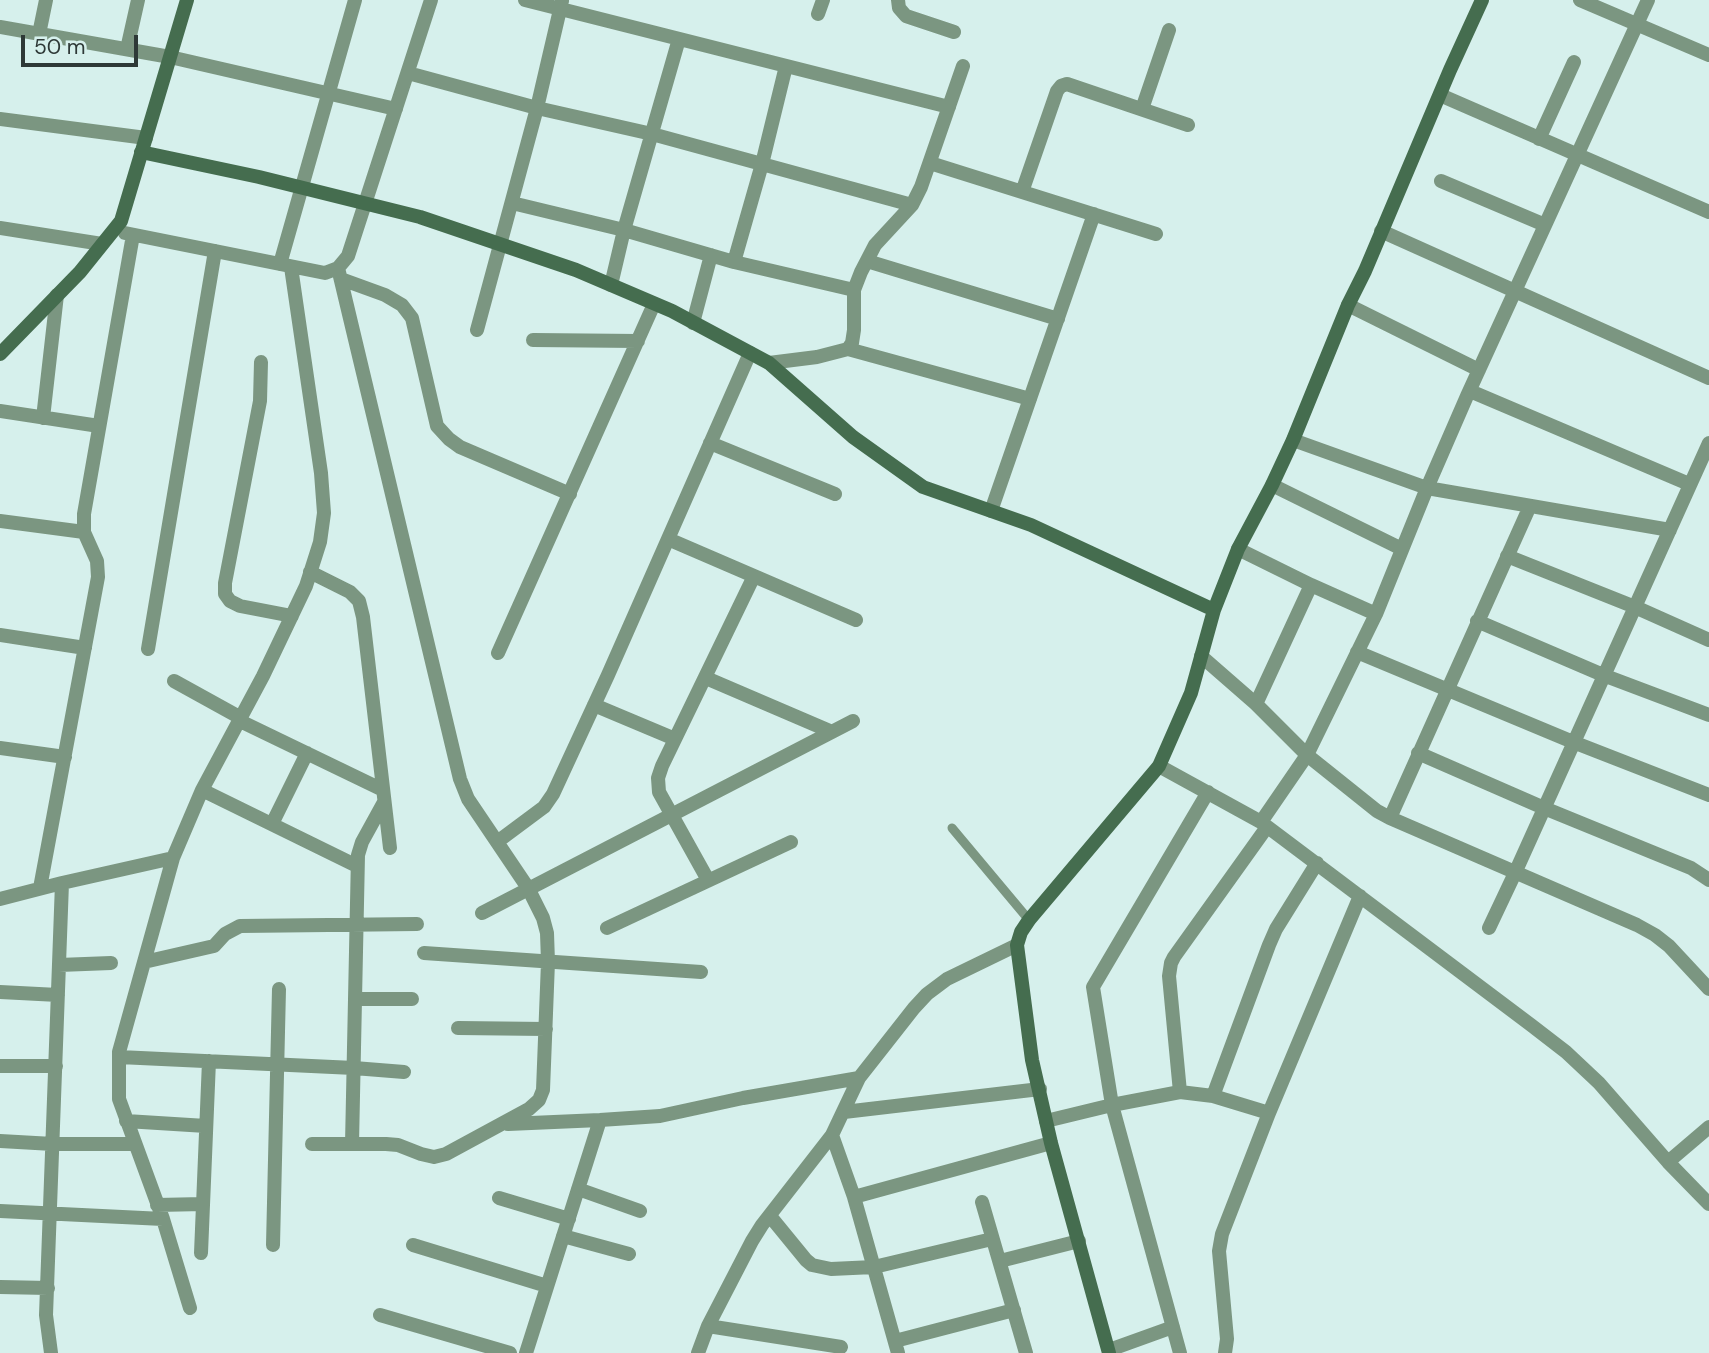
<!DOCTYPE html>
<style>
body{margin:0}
#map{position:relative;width:1709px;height:1353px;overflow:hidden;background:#d6f0ec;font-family:"DM Sans",sans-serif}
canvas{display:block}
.scale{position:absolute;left:21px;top:35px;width:117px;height:32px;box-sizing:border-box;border:4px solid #2e3937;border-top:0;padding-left:9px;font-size:21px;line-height:24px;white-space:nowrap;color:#2e3937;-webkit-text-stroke:5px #d6f0ec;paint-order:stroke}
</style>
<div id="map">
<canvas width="1709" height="1353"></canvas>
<div class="scale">50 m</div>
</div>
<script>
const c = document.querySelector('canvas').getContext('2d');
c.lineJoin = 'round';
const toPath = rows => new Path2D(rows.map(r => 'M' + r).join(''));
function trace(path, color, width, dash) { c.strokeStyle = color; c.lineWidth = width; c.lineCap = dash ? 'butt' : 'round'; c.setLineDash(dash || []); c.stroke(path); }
const lane = toPath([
 [952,828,1029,920]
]);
const street = toPath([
 [525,0,949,107],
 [898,0,899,8,906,16,954,32],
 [1580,0,1709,55],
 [818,14,823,0],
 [0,27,170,57,396,109],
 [39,34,46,0],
 [127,49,138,0],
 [408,73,537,108,652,134,912,205],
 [1440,95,1709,212],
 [1142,109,1169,30],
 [0,119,146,138],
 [1539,139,1574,62],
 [930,163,1156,234],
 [1441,181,1545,225],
 [1022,192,1057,91,1061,86,1067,84,1188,125],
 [512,203,624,230,734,262,854,290],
 [0,228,102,244],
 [1381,231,1709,378],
 [125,233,325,273,338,268,348,256,431,0],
 [867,261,1058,319],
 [734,262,762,164,786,66],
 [280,264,355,0],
 [341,279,385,295,402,305,412,318,437,426,449,439,460,447,570,494],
 [611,285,624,230,679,39],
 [1348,305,1479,370],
 [693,323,711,255],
 [477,330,537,108,562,1],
 [533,340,638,341],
 [848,349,1030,399],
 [261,362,260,401,225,583,225,594,230,601,240,606,292,616],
 [769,363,817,357,848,349,852,343,854,330,854,290,861,272,875,245,912,205,921,187,963,66],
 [1470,391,1689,484],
 [0,411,99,426],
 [43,418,57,295],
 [1293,440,1427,488,1670,530],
 [710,443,835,494],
 [1272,485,1402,549],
 [991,511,1094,214],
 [0,521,84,532],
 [668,539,856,620],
 [1238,549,1311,585,1376,614],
 [1507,556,1635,607,1709,640],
 [310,572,350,592,359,601,363,617,390,848],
 [1477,621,1603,675,1709,715],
 [0,635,85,648],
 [148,649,215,251],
 [1357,652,1573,742,1709,795],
 [498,653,654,304],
 [1201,656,1256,704,1307,755,1377,811,1390,818,1637,925,1655,935,1669,946,1709,989],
 [706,678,832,732],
 [174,681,241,718],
 [1256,704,1311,585],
 [594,705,675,739],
 [240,721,383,790],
 [0,748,65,757],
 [1418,753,1544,808,1691,868,1709,880],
 [1159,766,1261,822,1531,1025,1566,1052,1599,1083,1668,1162,1709,1204],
 [202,790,357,866],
 [1390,818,1530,506],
 [1261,822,1307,755,1376,614,1427,488,1467,396,1648,0],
 [272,824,307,753],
 [497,842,544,807,553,794,608,675,750,353],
 [708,880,659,792,658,778,662,766,754,576],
 [40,888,98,577,97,561,84,532,84,514,133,235],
 [0,899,62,883,173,858],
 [482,913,853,721],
 [607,928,791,842],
 [1489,928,1515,873,1709,443],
 [424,953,701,972],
 [144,962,214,946,225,934,240,926,417,924],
 [59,965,111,963],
 [0,992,58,995],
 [355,999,412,999],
 [458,1028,546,1029],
 [119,1057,354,1068,404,1072],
 [0,1066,56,1066],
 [1180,1092,1169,976,1171,963,1174,957,1267,827],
 [1213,1096,1269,945,1276,929,1317,863],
 [844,1112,1040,1089],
 [126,1121,206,1126],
 [1046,1121,1112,1105,1180,1092,1213,1096,1269,1113],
 [508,1124,600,1120,660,1116,743,1098,859,1078],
 [832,1135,854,1197,898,1353],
 [0,1141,53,1144,135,1144],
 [312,1144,386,1144,398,1145,421,1154,434,1157,446,1154,529,1109,539,1100,543,1090,548,962,547,933,543,918,528,888,468,799,460,779,338,268],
 [352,1144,358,855,362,842,384,802],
 [1668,1162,1709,1127],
 [578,1189,640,1211],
 [854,1197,1051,1143],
 [499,1198,569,1219],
 [982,1202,1026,1353],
 [157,1205,203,1204],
 [0,1211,163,1219],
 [770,1216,806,1260,812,1265,831,1269,874,1267,992,1239],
 [563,1236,629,1254],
 [273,1245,279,989],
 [413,1245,547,1286],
 [201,1253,209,1061],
 [1000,1261,1079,1241],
 [0,1287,48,1288],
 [190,1308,163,1219,119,1099,119,1052,173,858,202,790,263,676,306,586,320,542,324,513,321,473,291,267],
 [380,1315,510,1353],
 [708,1326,841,1347],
 [895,1341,1014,1310],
 [1109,1350,1173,1327],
 [51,1353,46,1315,62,883],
 [526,1353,600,1120],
 [698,1353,708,1326,752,1241,762,1225,832,1135,859,1078,914,1008,927,994,947,979,1017,945],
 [1180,1353,1112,1105,1093,987,1208,792],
 [1225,1353,1227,1339,1219,1251,1222,1234,1269,1113,1360,896]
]);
const secondary = toPath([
 [141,152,259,177,420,217,576,270,672,311,769,363,853,437,923,487,1031,525,1214,610],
 [0,354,80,272,121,221,187,0],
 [1109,1353,1051,1143,1032,1060,1017,945,1021,932,1029,920,1159,766,1191,693,1214,610,1238,549,1272,485,1293,440,1348,305,1365,271,1450,70,1482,0]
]);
trace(lane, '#7b9681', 9);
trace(street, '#7b9681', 14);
trace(secondary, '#456d4f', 14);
</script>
